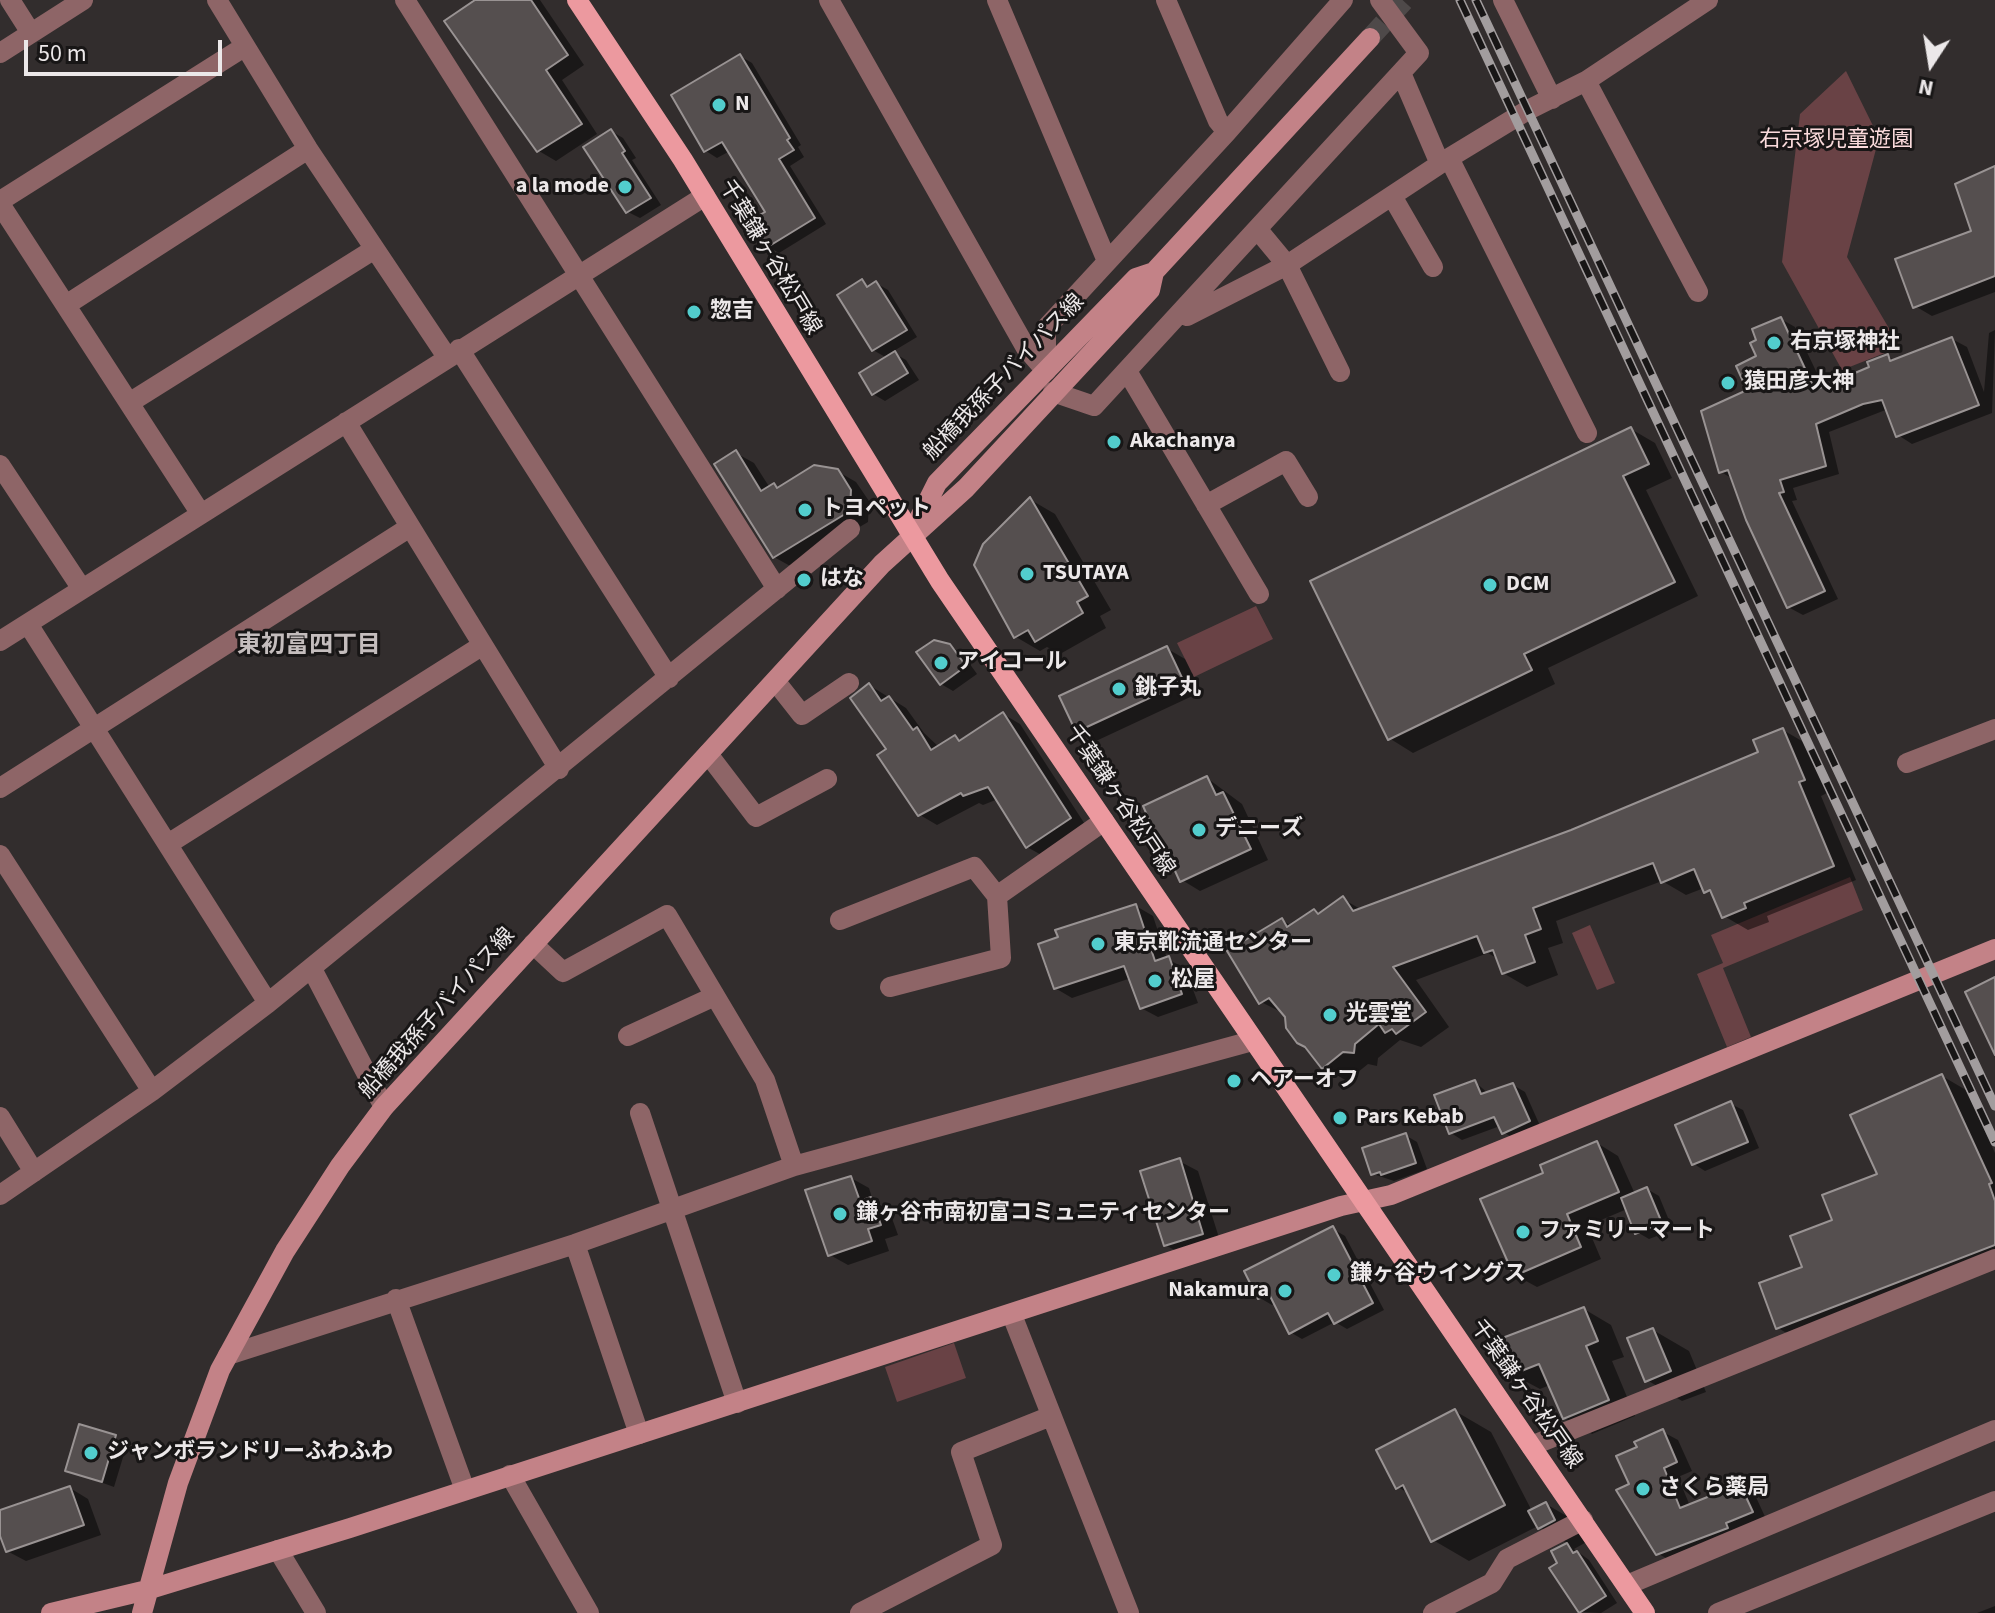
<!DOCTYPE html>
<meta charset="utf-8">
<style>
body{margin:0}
#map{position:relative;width:1995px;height:1613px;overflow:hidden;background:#322d2d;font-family:"Source Sans 3",sans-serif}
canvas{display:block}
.north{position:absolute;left:1891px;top:24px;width:80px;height:80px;-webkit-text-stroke:6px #181616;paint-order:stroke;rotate:192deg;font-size:22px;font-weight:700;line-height:32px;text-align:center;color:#ece8e9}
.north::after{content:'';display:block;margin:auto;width:28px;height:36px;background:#ece8e9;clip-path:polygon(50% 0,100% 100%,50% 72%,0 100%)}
.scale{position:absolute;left:24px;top:40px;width:198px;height:36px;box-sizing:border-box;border:4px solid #ece8e9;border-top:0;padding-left:10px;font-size:24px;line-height:28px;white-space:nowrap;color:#ece8e9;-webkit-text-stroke:6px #181616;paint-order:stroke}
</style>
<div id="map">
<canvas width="1995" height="1613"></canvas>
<div class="north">N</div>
<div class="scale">50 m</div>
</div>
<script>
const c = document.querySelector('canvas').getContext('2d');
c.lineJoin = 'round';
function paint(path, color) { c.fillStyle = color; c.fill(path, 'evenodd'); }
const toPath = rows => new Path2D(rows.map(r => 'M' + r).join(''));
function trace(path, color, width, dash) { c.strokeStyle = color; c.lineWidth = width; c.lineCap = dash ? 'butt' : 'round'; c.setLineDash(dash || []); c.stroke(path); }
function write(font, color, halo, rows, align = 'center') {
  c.font = font + ' "Source Sans 3","Noto Sans JP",sans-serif'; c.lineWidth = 6; c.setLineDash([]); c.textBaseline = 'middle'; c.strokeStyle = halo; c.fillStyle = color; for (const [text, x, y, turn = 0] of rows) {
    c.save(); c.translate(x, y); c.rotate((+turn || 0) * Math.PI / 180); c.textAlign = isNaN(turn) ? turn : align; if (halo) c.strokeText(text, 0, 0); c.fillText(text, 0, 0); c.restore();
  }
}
const green = toPath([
 [1846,71,1879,138,1847,257,1900,347,1842,370,1782,262,1800,114],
 [1256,606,1273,639,1194,677,1177,643],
 [1850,877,1863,910,1723,968,1751,1037,1727,1047,1697,974,1723,963,1711,935],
 [1590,925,1615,983,1597,990,1572,933],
 [954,1343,966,1378,897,1402,885,1367]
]);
const shadow = toPath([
 [472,0,540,0,584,65,562,80,597,134,556,161,539,151],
 [740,56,752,63,801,145,798,147,804,157,790,166,826,224,779,253,767,246,768,212,730,151,717,158,706,151],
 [611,131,623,138,636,158,632,160,661,205,640,218,628,212],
 [1995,168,1995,292,1932,316,1915,306,1974,232,1968,178],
 [862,282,870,287,876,283,888,290,917,337,892,352,906,360,919,380,885,401,873,394,887,358,873,350],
 [1781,319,1795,327,1824,388,1871,368,1887,356,1896,361,1952,339,1967,347,1984,392,1989,333,1995,330,1992,413,1912,444,1898,435,1888,409,1829,432,1839,474,1793,488,1797,500,1792,501,1838,599,1803,615,1788,607,1733,479,1721,472,1758,357],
 [1631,429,1655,443,1672,478,1646,490,1698,596,1548,668,1555,684,1413,753,1389,738],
 [736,453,754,463,770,488,774,485,780,489,837,471,856,482,869,501,868,522,792,567,774,557],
 [1031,500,1055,514,1111,610,1100,616,1106,628,1060,654,1047,647,1040,651,1016,637,976,565],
 [950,646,962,653,977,674,953,691,941,684],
 [1166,648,1185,659,1201,692,1096,741,1077,730],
 [869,685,906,708,924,733,939,747,955,737,962,741,1003,714,1020,724,1088,829,1045,857,1027,847,998,799,983,805,979,803,937,825,920,815,889,749],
 [1783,730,1807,744,1827,793,1821,796,1856,880,1767,916,1769,922,1748,930,1724,916,1715,897,1704,888,1686,895,1662,881,1556,921,1563,943,1548,948,1558,975,1527,987,1503,973,1498,959,1488,953,1416,980,1449,1027,1421,1047,1400,1040,1378,1058,1377,1066,1368,1064,1347,1081,1323,1067,1287,1015,1261,1002,1282,920,1292,926,1315,911,1321,914,1343,899,1362,910,1572,832,1761,754],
 [1207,778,1242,804,1268,860,1200,891,1182,880,1175,865,1157,854],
 [1136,906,1153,916,1167,959,1185,968,1198,1003,1158,1017,1141,1008,1131,978,1072,998,1055,988],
 [1942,1076,1966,1090,1995,1153,1995,1268,1802,1342,1778,1328,1804,1268,1835,1221,1880,1175],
 [1475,1082,1489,1094,1513,1085,1525,1092,1541,1128,1515,1139,1503,1132,1500,1126,1462,1140,1451,1133],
 [1731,1104,1743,1110,1759,1148,1705,1171,1694,1164],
 [1405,1135,1417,1142,1427,1169,1394,1181,1373,1174],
 [1597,1143,1618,1156,1635,1194,1647,1189,1659,1196,1673,1230,1649,1239,1637,1232,1627,1209,1587,1226,1601,1259,1537,1287,1515,1275],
 [1179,1161,1198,1171,1221,1244,1184,1255,1165,1245],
 [851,1178,869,1188,873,1201,889,1210,898,1235,885,1239,889,1251,848,1265,830,1255],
 [1333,1229,1345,1236,1384,1310,1347,1329,1335,1322,1302,1339,1290,1332,1275,1303,1272,1305,1260,1298],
 [1584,1309,1611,1325,1624,1357,1612,1361,1635,1416,1592,1434,1564,1418,1550,1385,1540,1389,1512,1374],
 [1653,1330,1689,1351,1706,1392,1682,1401,1647,1380],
 [1455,1411,1491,1432,1532,1511,1546,1504,1582,1525,1590,1540,1574,1549,1589,1560,1617,1603,1601,1613,1580,1612,1553,1552,1569,1544,1538,1526,1469,1561,1433,1540,1409,1494,1398,1487],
 [81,1426,127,1444,114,1487,67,1470],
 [1663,1432,1678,1440,1692,1471,1678,1477,1690,1506,1740,1486,1755,1495,1767,1521,1673,1562,1657,1553,1632,1486,1640,1448],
 [70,1488,88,1499,101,1535,26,1561,7,1551,0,1530,0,1513],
 [1995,1606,1995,1613,1977,1613]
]);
const building = toPath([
 [475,0,531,0,568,55,546,70,582,124,537,152,444,21,475,0],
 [740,54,790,138,787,140,794,150,779,159,815,218,766,248,749,221,765,212,722,142,704,152,671,95,740,54],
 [611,129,625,151,622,153,651,198,626,213,583,147,611,129],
 [1995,166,1995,276,1913,308,1895,259,1971,231,1955,184,1995,166],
 [862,279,867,287,876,281,907,330,872,351,837,295,862,279],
 [1781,317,1815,390,1869,367,1867,362,1888,354,1890,361,1952,337,1979,405,1896,437,1882,400,1863,404,1816,424,1826,466,1780,480,1784,492,1779,493,1825,591,1787,608,1746,520,1728,470,1719,473,1701,411,1747,390,1736,366,1756,356,1750,343,1756,340,1752,329,1781,317],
 [895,351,908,373,872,395,859,373,895,351],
 [1631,427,1649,464,1623,476,1675,582,1524,654,1532,670,1388,740,1310,581,1631,427],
 [736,450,761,491,774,483,777,488,814,465,838,469,851,490,850,511,773,558,714,464,736,450],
 [1030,497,1088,596,1077,602,1083,613,1035,642,1028,630,1014,638,974,565,983,544,1030,497],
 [934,640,950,644,966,666,940,685,916,652,934,640],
 [1167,646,1184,682,1076,732,1059,696,1167,646],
 [869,683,881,701,889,696,913,730,917,727,931,750,955,735,959,741,1003,712,1071,818,1026,848,988,787,963,796,961,793,918,816,877,755,886,749,850,698,869,683],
 [1783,728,1805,780,1799,782,1834,866,1744,903,1746,908,1722,918,1710,890,1704,893,1694,869,1661,883,1653,863,1533,908,1541,929,1525,935,1535,962,1502,974,1493,950,1484,953,1477,936,1393,967,1426,1012,1396,1034,1392,1029,1385,1033,1379,1024,1355,1044,1354,1053,1343,1052,1322,1069,1305,1047,1297,1043,1286,1028,1285,1017,1269,998,1259,1004,1227,951,1282,918,1287,927,1314,909,1318,914,1343,896,1353,911,1571,830,1758,752,1753,740,1783,728],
 [1207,776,1216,795,1223,792,1251,849,1180,882,1166,851,1155,856,1142,828,1151,824,1143,806,1207,776],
 [1136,904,1155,961,1169,956,1182,994,1140,1009,1124,966,1054,989,1038,944,1058,937,1055,930,1136,904],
 [1995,977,1995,1055,1965,992,1995,977],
 [1942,1074,1992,1183,1989,1184,1995,1201,1995,1245,1776,1329,1759,1283,1802,1267,1790,1236,1832,1220,1822,1195,1877,1174,1850,1115,1942,1074],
 [1475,1080,1481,1094,1513,1083,1530,1121,1502,1134,1494,1117,1449,1134,1434,1095,1475,1080],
 [1731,1101,1748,1142,1692,1165,1675,1125,1731,1101],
 [1406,1133,1416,1163,1381,1175,1380,1172,1371,1175,1362,1148,1406,1133],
 [1597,1141,1619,1192,1567,1214,1581,1247,1514,1276,1480,1199,1543,1173,1540,1165,1597,1141],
 [1180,1158,1203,1234,1164,1246,1140,1171,1180,1158],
 [851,1176,860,1201,871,1197,881,1225,868,1229,872,1241,828,1256,805,1190,851,1176],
 [1647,1187,1662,1223,1635,1234,1621,1198,1647,1187],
 [1333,1226,1373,1303,1334,1324,1328,1313,1289,1334,1269,1294,1258,1299,1244,1271,1333,1226],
 [1584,1307,1598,1341,1586,1346,1609,1400,1563,1419,1539,1364,1511,1375,1497,1340,1584,1307],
 [1653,1328,1671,1371,1645,1382,1627,1338,1653,1328],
 [1455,1409,1505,1505,1431,1542,1403,1485,1396,1489,1376,1450,1455,1409],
 [79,1424,116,1435,102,1482,65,1471,79,1424],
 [1663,1429,1677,1462,1664,1468,1680,1508,1740,1484,1753,1512,1726,1523,1728,1528,1656,1555,1616,1490,1629,1484,1616,1456,1637,1447,1634,1442,1663,1429],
 [70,1486,84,1525,6,1552,0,1536,0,1510,70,1486],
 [1546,1502,1555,1520,1538,1529,1528,1511,1546,1502],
 [1567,1543,1573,1553,1577,1551,1606,1596,1579,1613,1549,1568,1557,1563,1551,1551,1567,1543]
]);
const secondaryTunnel = toPath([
 [1370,38,1405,0]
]);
const street = toPath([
 [10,0,31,33],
 [217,0,308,149,447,357],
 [405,0,777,589],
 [829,0,1026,348,1046,371],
 [997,0,1107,261],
 [1166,0,1218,121,1227,132],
 [1503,0,1552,99],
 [0,53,83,0],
 [1401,73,1440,164],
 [1449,158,1587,433],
 [1392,196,1433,267],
 [0,201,244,47],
 [0,204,201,514],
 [1258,230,1287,265,1340,372],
 [1698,292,1586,81,1708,0],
 [66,305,308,149],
 [1187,316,1287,265,1449,158,1528,110,1586,81],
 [459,349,669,678],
 [1046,371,1046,328,1227,132,1343,0],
 [1127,371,1259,594],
 [1053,392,1094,406,1419,53,1380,0],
 [129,403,373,250],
 [346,422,559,769],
 [0,465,82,589],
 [1206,505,1286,461,1308,497],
 [28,624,268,1003],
 [0,641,705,196],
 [776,682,802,715,849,683],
 [708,754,756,817,827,779],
 [1907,763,1995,729],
 [0,788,410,527],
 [168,844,483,645],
 [0,855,152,1091],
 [840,920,974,867,997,896],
 [533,944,563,972,667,915,765,1080,794,1166],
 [312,969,384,1107],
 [890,987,1001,958,997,896,1104,821],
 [628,1036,715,996],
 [640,1113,737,1403],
 [0,1117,34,1172],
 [0,1195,152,1091,268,1003,850,529],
 [575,1244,639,1434],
 [396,1299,465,1490],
 [1012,1315,1129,1613],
 [228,1355,575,1244,794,1166,1252,1041],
 [1531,1446,1995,1259],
 [510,1475,589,1613],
 [278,1550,316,1613],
 [1627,1585,1995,1430],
 [860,1613,992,1545,961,1452,1051,1416],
 [1433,1613,1492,1583,1507,1559,1583,1520],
 [1718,1613,1995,1501]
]);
const secondary = toPath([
 [914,529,937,483,1136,278,1154,272,1370,38],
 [51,1613,147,1590,350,1528,1341,1206,1391,1195,1995,949],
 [142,1613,178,1483,220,1370,285,1251,340,1166,384,1107,882,564,966,488,1150,290,1154,272]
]);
const primary = toPath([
 [577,0,683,160,940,581,1645,1613]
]);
const rail = toPath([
 [1460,0,1995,1142],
 [1476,0,1995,1106]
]);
const markers = [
 [719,105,8,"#52cdcd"],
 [625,187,8,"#52cdcd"],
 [694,312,8,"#52cdcd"],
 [1774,343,8,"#52cdcd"],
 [1728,383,8,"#52cdcd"],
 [1114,442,8,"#52cdcd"],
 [805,510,8,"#52cdcd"],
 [1027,574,8,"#52cdcd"],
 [804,580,8,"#52cdcd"],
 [1490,585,8,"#52cdcd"],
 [941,663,8,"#52cdcd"],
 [1119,689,8,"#52cdcd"],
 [1199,830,8,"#52cdcd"],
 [1098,944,8,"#52cdcd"],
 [1155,981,8,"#52cdcd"],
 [1330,1015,8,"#52cdcd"],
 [1234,1081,8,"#52cdcd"],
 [1340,1118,8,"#52cdcd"],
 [840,1214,8,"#52cdcd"],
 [1523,1232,8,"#52cdcd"],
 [1334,1275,8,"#52cdcd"],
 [1285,1291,8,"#52cdcd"],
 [91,1453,8,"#52cdcd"],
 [1643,1489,8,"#52cdcd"]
];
const poiNames = [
 ["N",735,105],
 ["a la mode",609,187,"right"],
 ["惣吉",710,312],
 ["右京塚神社",1790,343],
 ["猿田彦大神",1744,383],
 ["Akachanya",1130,442],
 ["トヨペット",821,510],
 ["TSUTAYA",1043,574],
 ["はな",820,580],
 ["DCM",1506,585],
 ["アイコール",957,663],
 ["銚子丸",1135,689],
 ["デニーズ",1215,830],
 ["東京靴流通センター",1114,944],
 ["松屋",1171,981],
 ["光雲堂",1346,1015],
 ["ヘアーオフ",1250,1081],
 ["Pars Kebab",1356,1118],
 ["鎌ヶ谷市南初富コミュニティセンター",856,1214],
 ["ファミリーマート",1539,1232],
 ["鎌ヶ谷ウイングス",1350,1275],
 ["Nakamura",1269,1291,"right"],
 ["ジャンボランドリーふわふわ",107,1453],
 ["さくら薬局",1659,1489]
];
const parkNames = [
 ["右京塚児童遊園",1836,141]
];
const streetNames = [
 ["千葉鎌ヶ谷松戸線",769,258,59],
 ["船橋我孫子バイパス線",1005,378,-46],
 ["千葉鎌ヶ谷松戸線",1119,801,56],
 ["船橋我孫子バイパス線",438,1014,-48],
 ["千葉鎌ヶ谷松戸線",1525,1395,55]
];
const neighbourhoodNames = [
 ["東初富四丁目",309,647]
];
paint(green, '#694245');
paint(shadow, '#0007');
paint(building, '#554f4f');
trace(building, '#999393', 2);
trace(secondaryTunnel, '#4e4949', 20, [20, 10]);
trace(street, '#8e6567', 20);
trace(secondary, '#c38287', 20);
trace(primary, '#ec999f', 20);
trace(rail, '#a29d9e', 9);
trace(rail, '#181616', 6, [18]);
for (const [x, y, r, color] of markers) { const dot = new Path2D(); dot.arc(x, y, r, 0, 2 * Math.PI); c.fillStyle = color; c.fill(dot); trace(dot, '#181616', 3); }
write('bold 22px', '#ece8e9', '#181616', poiNames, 'left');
write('22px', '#fadadb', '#181616', parkNames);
write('22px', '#ece8e9', '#181616', streetNames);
write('bold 24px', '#c4bdbd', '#181616', neighbourhoodNames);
</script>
